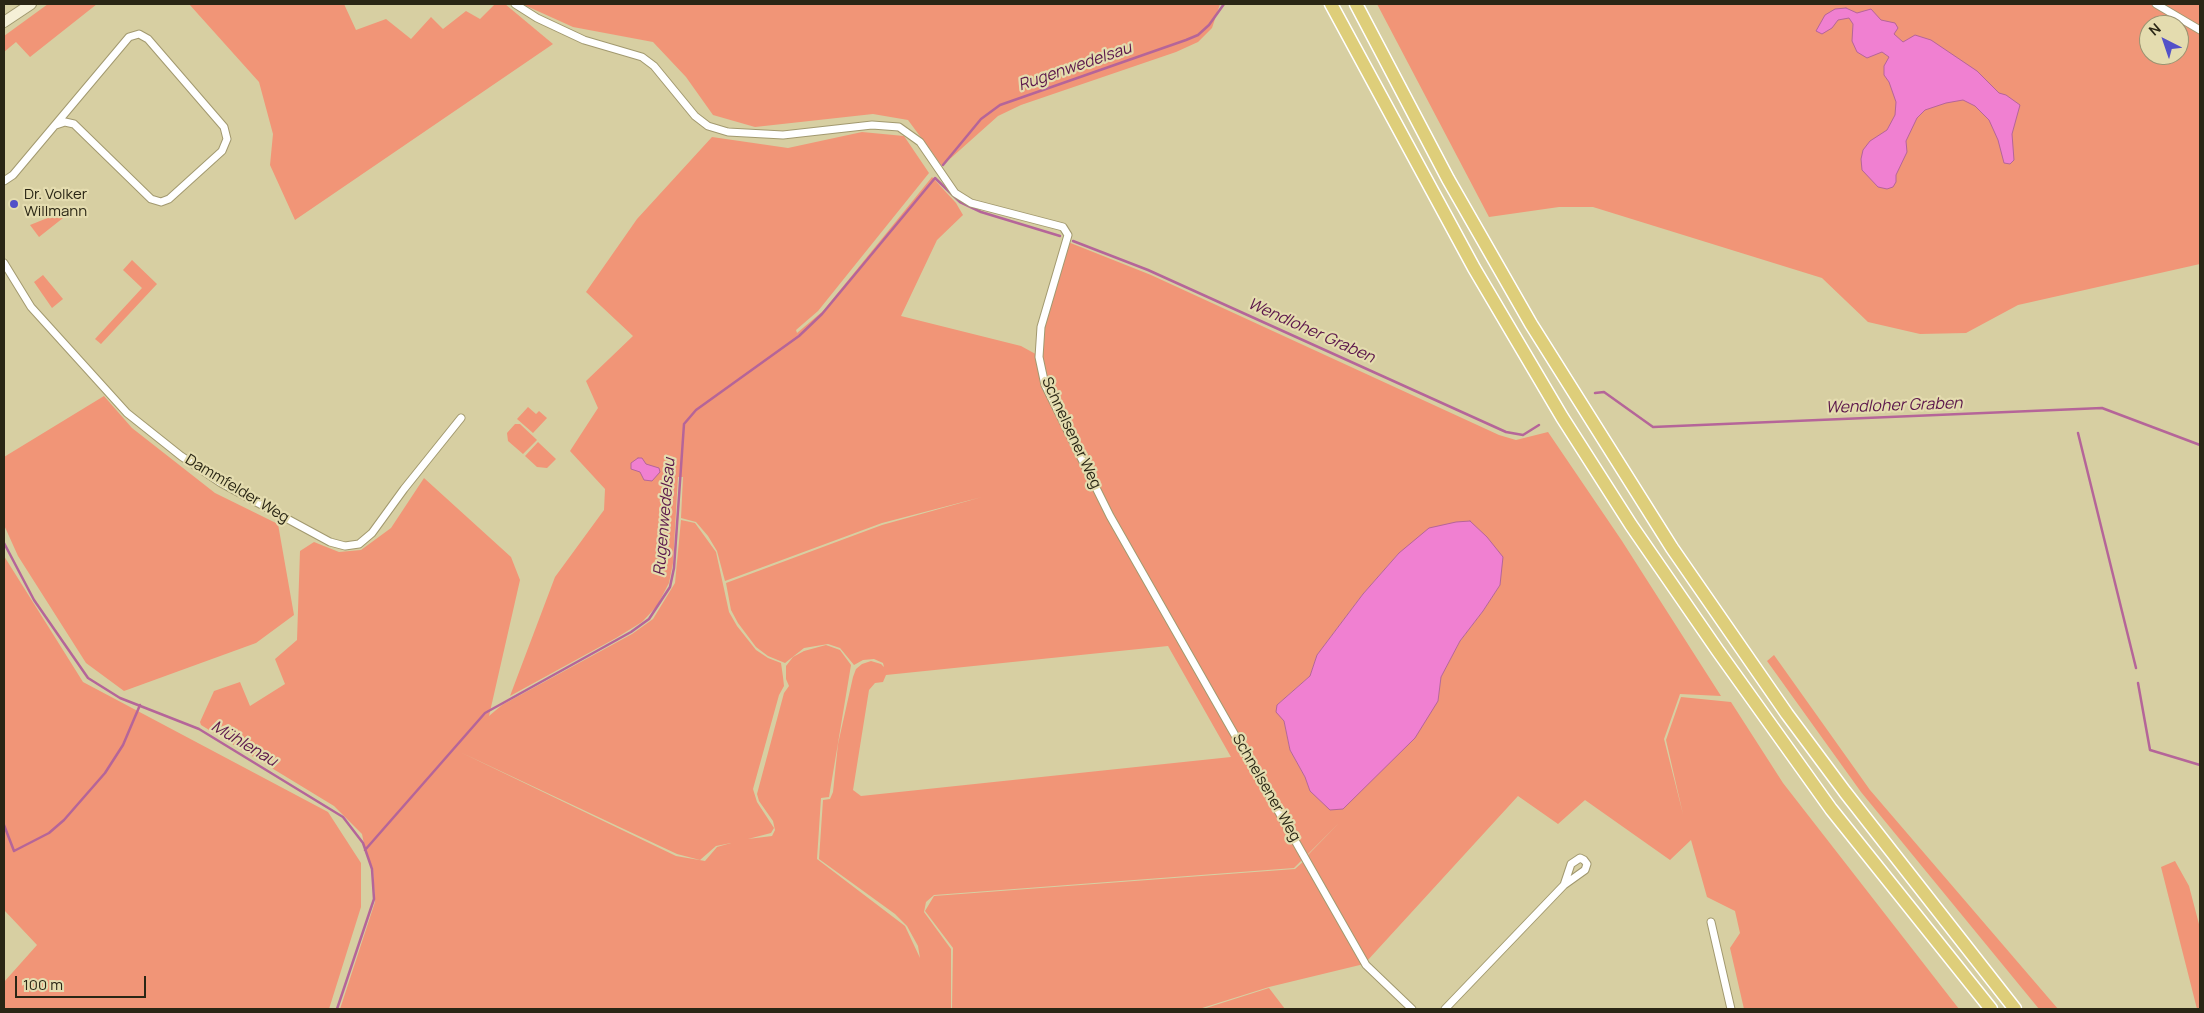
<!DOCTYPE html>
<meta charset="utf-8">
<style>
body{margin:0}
#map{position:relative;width:2204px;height:1013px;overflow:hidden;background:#d7cfa2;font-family:Manrope,sans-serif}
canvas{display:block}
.frame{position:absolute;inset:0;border:5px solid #2a2615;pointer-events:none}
.north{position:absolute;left:2139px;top:15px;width:50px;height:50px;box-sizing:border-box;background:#e4dcaf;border:1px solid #9a9371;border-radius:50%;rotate:319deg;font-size:14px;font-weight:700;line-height:20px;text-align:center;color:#2a2615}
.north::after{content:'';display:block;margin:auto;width:18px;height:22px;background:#5351c8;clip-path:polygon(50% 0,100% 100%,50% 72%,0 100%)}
.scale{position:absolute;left:15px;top:976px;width:131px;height:22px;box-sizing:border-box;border:2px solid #2a2615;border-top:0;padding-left:6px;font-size:15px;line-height:18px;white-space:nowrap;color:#2a2615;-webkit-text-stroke:4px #e4dcaf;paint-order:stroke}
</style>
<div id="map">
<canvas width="2204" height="1013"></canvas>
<div class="frame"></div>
<div class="north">N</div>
<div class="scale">100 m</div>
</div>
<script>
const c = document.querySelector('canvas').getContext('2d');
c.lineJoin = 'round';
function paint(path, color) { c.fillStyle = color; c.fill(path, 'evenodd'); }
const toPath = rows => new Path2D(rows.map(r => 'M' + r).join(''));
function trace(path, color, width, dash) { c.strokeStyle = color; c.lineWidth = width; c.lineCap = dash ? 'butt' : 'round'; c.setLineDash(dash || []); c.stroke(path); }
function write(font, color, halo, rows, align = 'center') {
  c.font = font + ' Manrope,sans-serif'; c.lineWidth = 4.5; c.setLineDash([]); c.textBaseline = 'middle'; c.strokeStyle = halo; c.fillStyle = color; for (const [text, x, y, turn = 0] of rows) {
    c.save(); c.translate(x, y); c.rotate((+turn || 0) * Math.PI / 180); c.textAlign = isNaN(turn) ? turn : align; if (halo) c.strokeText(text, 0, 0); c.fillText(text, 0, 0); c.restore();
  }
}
const green = toPath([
 [48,4,97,4,30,57,16,42,4,52,4,36],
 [189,4,344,4,356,30,386,19,411,39,431,17,443,29,466,11,480,19,495,4,505,4,553,44,295,220,270,165,273,134,259,82],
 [522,4,1220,4,1212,28,1198,42,1176,52,1021,105,998,116,942,166,908,120,873,114,755,127,713,115,686,77,653,42,573,27],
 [1377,4,2200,4,2200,264,2018,305,1966,333,1920,334,1868,322,1822,278,1593,207,1559,207,1489,217],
 [2149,25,2179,25,2179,55,2149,55],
 [862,132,904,136,929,173,818,311,796,330,797,333,823,311,932,177,956,203,963,215,937,240,901,316,1021,346,1041,357,1043,326,1068,242,1151,275,1499,435,1516,440,1548,432,1622,541,1721,696,1680,694,1664,739,1683,814,1666,740,1681,697,1731,702,1783,783,1959,1009,1744,1009,1730,948,1740,933,1735,911,1707,897,1691,840,1670,860,1585,800,1558,824,1518,796,1367,961,1306,857,1339,823,1294,868,934,895,926,902,924,912,951,949,951,1009,340,1009,375,902,373,868,366,854,362,834,334,806,201,725,200,722,214,691,240,682,250,706,285,684,275,659,297,640,300,551,314,542,339,552,361,550,391,528,424,478,511,557,520,580,489,716,502,705,632,634,653,619,675,583,681,520,695,523,716,552,729,612,737,626,756,650,768,658,781,663,783,677,784,686,779,695,753,789,757,802,774,828,771,833,748,839,772,836,775,830,773,821,759,801,757,794,784,693,789,686,786,679,786,666,793,657,804,651,826,645,840,650,851,665,829,797,821,798,817,859,905,926,920,958,918,946,907,926,895,914,819,859,823,800,830,799,833,792,838,744,853,677,856,669,862,664,871,661,881,664,884,667,883,663,874,659,863,660,854,665,840,648,828,644,804,648,785,663,768,656,756,647,738,623,731,610,726,583,882,525,982,497,882,523,725,581,717,551,708,536,696,522,681,518,683,477,678,477,673,563,669,583,657,606,642,622,616,638,510,696,555,577,604,510,605,489,570,451,598,408,586,381,633,336,586,292,637,219,712,137,788,148],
 [1399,553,1500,585,1483,611,1460,641,1441,677,1438,701,1310,791,1305,777,1290,750,1284,721,1277,705,1310,676,1317,655,1363,594],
 [1168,646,1231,757,861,796,853,790,869,690,875,683,883,682,886,675],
 [460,752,677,854,700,860,716,846,731,843,717,847,705,861,676,856],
 [50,217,63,218,39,237,30,225],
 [132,260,157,284,101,344,95,339,142,288,123,270],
 [43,275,63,299,52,308,34,282],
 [104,396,132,428,215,493,278,524,294,615,256,643,124,691,86,663,18,556,4,525,4,457],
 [528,407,536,414,539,411,547,418,533,433,517,419],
 [515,424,520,424,537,440,523,454,508,441,507,433],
 [538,442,556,459,547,468,537,467,525,456],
 [4,556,83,682,328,812,361,863,361,907,329,1009,4,1009,4,982,37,945,4,910],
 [1774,655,1870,790,2058,1009,2039,1009,1861,792,1767,661],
 [1305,860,1364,964,1269,987,1199,1009,952,1009,953,948,925,911,934,896,1295,869],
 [2175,861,2189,886,2200,928,2200,1009,2197,1009,2161,867],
 [1269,988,1285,1009,1203,1009]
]);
const water = toPath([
 [1846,8,1857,13,1871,9,1881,20,1895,23,1898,28,1894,34,1903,42,1915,35,1931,40,1977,71,1999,93,2006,95,2020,105,2012,134,2014,160,2010,164,2004,163,1998,140,1989,120,1975,106,1963,100,1946,103,1925,110,1917,118,1906,141,1907,152,1896,175,1896,182,1893,187,1887,189,1878,187,1862,170,1861,159,1863,150,1870,141,1887,130,1895,115,1896,102,1889,82,1884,75,1884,66,1889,57,1882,52,1867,58,1857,52,1852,41,1853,24,1849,18,1838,20,1832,28,1822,34,1816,31,1825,15,1835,9,1846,8],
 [638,458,642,458,646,464,659,468,660,472,652,481,644,480,640,472,631,469,631,463,638,458],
 [1470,521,1487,537,1503,557,1500,585,1483,611,1460,641,1441,677,1438,701,1415,738,1343,809,1330,810,1310,791,1305,777,1290,750,1284,721,1276,712,1277,705,1310,676,1317,655,1363,594,1399,553,1429,528,1456,522,1470,521]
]);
const stream = toPath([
 [943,165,981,119,1000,105,1186,40,1198,35,1209,25,1224,4],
 [1073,241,1148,270,1506,432,1523,435,1539,425],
 [1595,393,1604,392,1653,427,2102,408,2200,445],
 [2078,433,2136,668],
 [4,543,34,600,88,678,120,698,199,729,343,817,363,843,372,869,374,899,337,1009],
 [2138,683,2150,750,2200,765],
 [4,825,14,851,49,833,64,820,105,773,123,745,140,705],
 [365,850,485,713,631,632,649,619,670,587,674,568,684,424,696,410,799,336,822,314,935,178,960,202,981,212,1060,236]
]);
const minor = toPath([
 [515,4,537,18,584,40,642,57,654,66,695,116,708,126,728,132,783,135,872,125,899,127,920,142,955,193,971,203,1063,227,1068,235,1041,327,1039,357,1045,385,1110,516,1366,965,1412,1009],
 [2156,4,2200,30],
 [4,181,13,175,129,37,139,34,148,39,224,127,227,139,222,151,169,199,161,202,151,199,74,124,65,122,56,125],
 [4,263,31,307,127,413,181,456,221,483,330,542,345,546,359,544,372,533,404,489,461,418],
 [1711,922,1731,1009],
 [1445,1009,1564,885,1585,870,1587,864,1584,860,1580,858,1571,864,1564,885]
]);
const secondary = toPath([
 [4,22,31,4]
]);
const motorway = toPath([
 [1331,4,1474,268,1562,417,1631,525,1718,651,1831,809,1991,1009],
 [1356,4,1448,179,1531,324,1672,548,1787,714,1845,792,2015,1009]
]);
const markers = [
 [14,204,5,"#5351c8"]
];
const poiNames = [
 ["Dr. Volker",24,195],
 ["Willmann",24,212]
];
const streetNames = [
 ["Schnelsener Weg",1071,433,65],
 ["Dammfelder Weg",237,489,31],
 ["Schnelsener Weg",1266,788,60]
];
const waterNames = [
 ["Rugenwedelsau",1075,67,-19],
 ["Wendloher Graben",1311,331,24],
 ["Wendloher Graben",1894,406,-2],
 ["Rugenwedelsau",665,517,-85],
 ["Mühlenau",244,744,31]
];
paint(green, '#f19577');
paint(water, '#f080d1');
trace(water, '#b56599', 1);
trace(stream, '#b56599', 2.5);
trace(minor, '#a2996f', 9);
trace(secondary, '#a2996f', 12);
trace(motorway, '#fff', 15);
trace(minor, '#fff', 7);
trace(secondary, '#f5f0d7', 10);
trace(motorway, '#dece7a', 12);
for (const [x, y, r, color] of markers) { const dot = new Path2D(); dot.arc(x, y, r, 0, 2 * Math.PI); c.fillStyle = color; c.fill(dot); trace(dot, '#e4dcaf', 2); }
write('15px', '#2a2615', '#e4dcaf', poiNames, 'left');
write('15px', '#2a2615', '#e4dcaf', streetNames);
write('italic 16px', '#5b164b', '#e4dcaf', waterNames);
</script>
